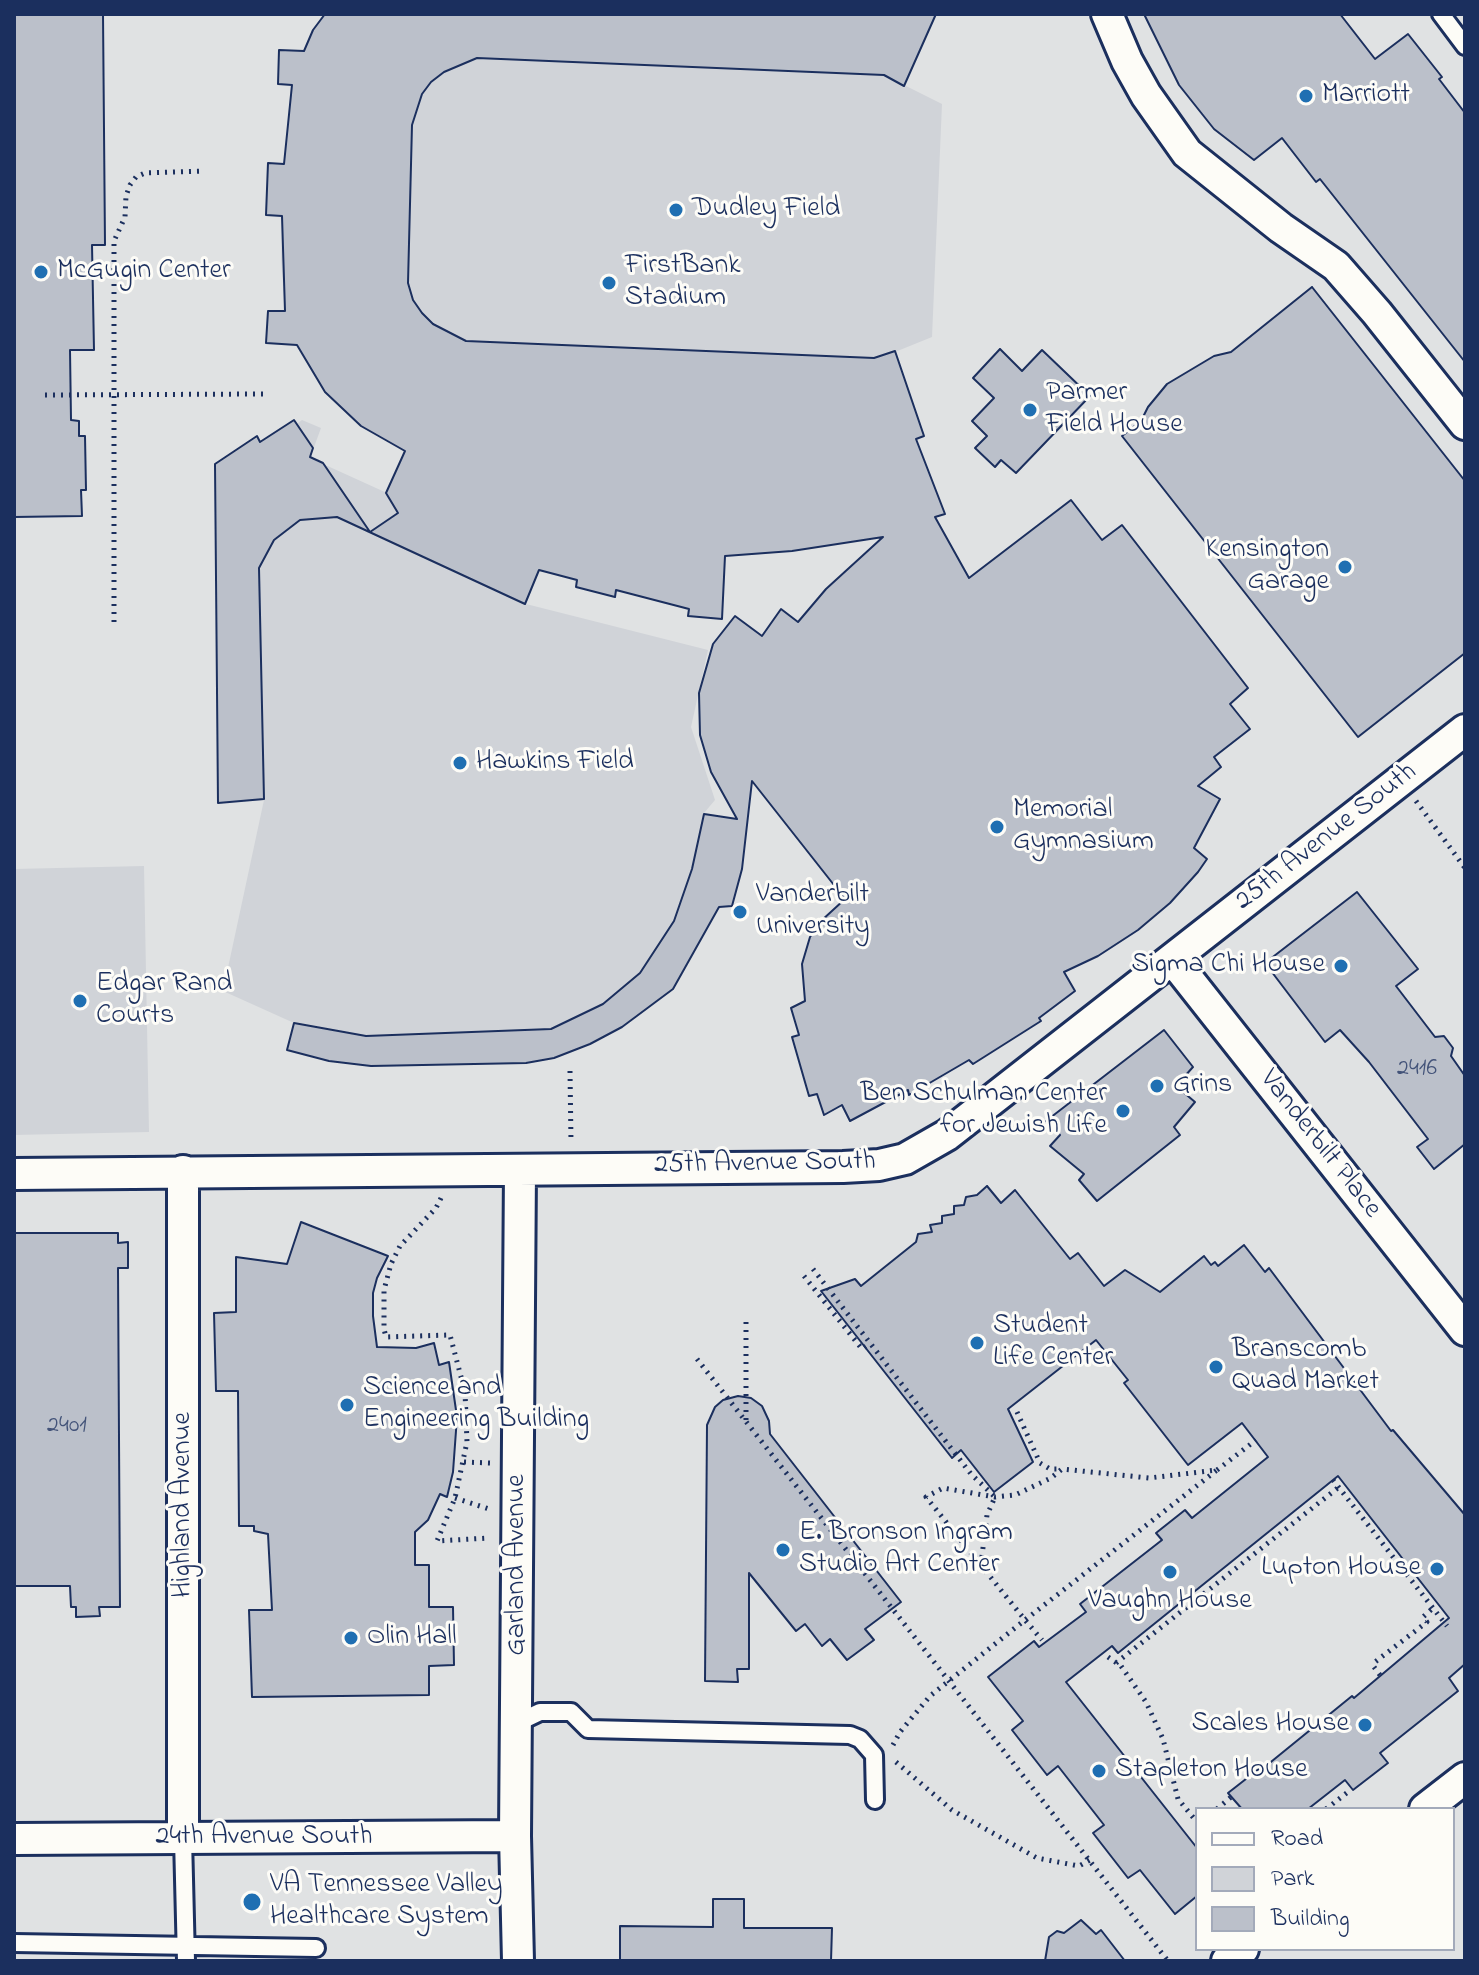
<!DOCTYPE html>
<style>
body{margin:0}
#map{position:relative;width:1479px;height:1975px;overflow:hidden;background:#f0f0ee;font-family:"Indie Flower",sans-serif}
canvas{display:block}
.frame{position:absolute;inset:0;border:16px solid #1b2f5e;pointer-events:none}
.legend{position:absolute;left:1195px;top:1807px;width:260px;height:144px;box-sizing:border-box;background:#fdfcf7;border:2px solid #a3aaba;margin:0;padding:10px 14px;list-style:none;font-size:24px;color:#1b2f5e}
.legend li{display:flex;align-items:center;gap:16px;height:40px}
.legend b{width:40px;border:2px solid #a3aaba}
</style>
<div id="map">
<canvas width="1479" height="1975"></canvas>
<div class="frame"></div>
<ul class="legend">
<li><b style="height:10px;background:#fdfcf7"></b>Road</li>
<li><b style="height:22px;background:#d0d3d8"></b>Park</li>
<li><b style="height:22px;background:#bbc0ca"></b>Building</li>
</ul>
</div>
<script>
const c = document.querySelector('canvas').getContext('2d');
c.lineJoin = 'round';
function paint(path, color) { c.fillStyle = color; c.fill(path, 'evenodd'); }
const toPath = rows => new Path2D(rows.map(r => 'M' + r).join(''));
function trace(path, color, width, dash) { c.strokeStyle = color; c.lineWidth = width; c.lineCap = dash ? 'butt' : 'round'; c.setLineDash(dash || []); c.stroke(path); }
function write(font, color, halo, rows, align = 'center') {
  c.font = font + ' "Indie Flower",sans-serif'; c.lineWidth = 6; c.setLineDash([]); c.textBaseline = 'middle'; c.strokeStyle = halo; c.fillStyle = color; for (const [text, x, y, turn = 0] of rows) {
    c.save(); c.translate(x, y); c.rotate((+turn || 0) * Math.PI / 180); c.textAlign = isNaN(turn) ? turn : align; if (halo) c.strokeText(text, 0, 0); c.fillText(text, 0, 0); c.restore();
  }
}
const built = toPath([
 [14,14,1465,14,1465,1961,14,1961],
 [1197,1809,1453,1809,1453,1949,1197,1949]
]);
const green = toPath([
 [325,14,936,14,904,85,942,104,932,337,895,352,924,436,916,439,945,514,914,524,792,551,751,555,542,563,526,604,708,650,691,727,715,800,704,813,747,821,742,869,732,906,718,907,673,989,622,1027,590,1044,554,1058,526,1063,371,1066,329,1061,287,1050,294,1023,223,991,264,800,218,803,215,472,221,470,217,462,257,436,261,442,294,420,297,424,302,420,321,428,310,458,398,498,387,491,405,451,361,426,325,391,289,319,288,344,267,343,268,311,285,310,281,259,282,216,266,215,268,163,284,164,291,85,278,84,279,50,295,50,295,55,302,55,313,30],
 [144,866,149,1132,14,1135,14,869]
]);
const building = toPath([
 [14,14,103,14,105,245,92,245,94,350,70,350,71,420,79,421,79,436,85,436,86,490,81,490,82,516,14,517,14,14],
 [325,14,936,14,904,86,884,75,477,58,444,72,431,82,422,94,412,125,408,283,413,300,422,313,433,324,466,341,874,358,895,351,924,436,916,439,945,514,935,517,969,578,1071,500,1102,540,1122,525,1248,688,1230,704,1250,729,1214,757,1221,767,1198,786,1220,799,1194,848,1207,859,1198,872,1170,903,1138,930,1098,956,1064,972,1075,991,1039,1018,1041,1021,973,1064,969,1060,909,1095,908,1090,850,1121,842,1105,824,1115,817,1094,809,1096,792,1037,799,1035,791,1008,805,1001,802,964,810,937,821,921,845,899,752,781,742,869,732,906,719,907,673,989,622,1027,590,1044,554,1058,526,1063,371,1066,329,1061,287,1050,294,1023,366,1036,551,1029,603,1004,640,973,674,921,692,869,704,814,737,819,711,772,700,735,699,693,713,644,735,616,762,636,781,609,798,622,826,589,883,537,792,551,725,556,722,619,688,616,689,609,616,590,615,597,576,587,577,580,539,570,525,604,337,517,300,520,274,540,259,568,264,799,218,803,215,464,257,436,260,442,294,420,313,448,310,457,323,463,370,532,398,513,386,493,405,451,361,426,325,392,297,345,266,343,268,311,285,311,282,216,266,215,268,163,284,164,292,85,278,84,279,50,304,51,313,30,325,14],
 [1144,14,1340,14,1375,59,1408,34,1442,77,1439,79,1465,113,1465,362,1320,179,1316,182,1282,138,1254,160,1214,129,1179,85,1144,14],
 [1312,287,1465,481,1465,653,1358,737,1122,436,1141,421,1148,407,1167,384,1214,356,1231,352,1312,287],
 [1000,349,1022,371,1042,350,1090,396,1016,473,1001,460,995,467,975,448,987,436,972,421,994,398,973,378,1000,349],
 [1357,892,1418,969,1396,986,1435,1037,1444,1036,1453,1048,1451,1056,1465,1076,1465,1144,1434,1169,1417,1147,1428,1139,1369,1062,1340,1030,1325,1042,1265,963,1357,892],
 [1164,1030,1193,1067,1176,1086,1195,1102,1174,1127,1180,1135,1097,1201,1079,1180,1084,1174,1050,1146,1060,1135,1046,1121,1164,1030],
 [987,1186,1001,1203,1015,1190,1070,1259,1078,1253,1104,1286,1125,1270,1160,1292,1204,1256,1211,1265,1215,1262,1218,1266,1244,1245,1265,1272,1269,1268,1391,1431,1393,1430,1465,1515,1465,1664,1449,1678,1458,1691,1380,1753,1388,1763,1353,1790,1345,1780,1308,1809,1242,1809,1228,1793,1260,1768,1261,1770,1352,1696,1354,1698,1449,1618,1338,1476,1118,1653,1112,1646,1066,1682,1197,1848,1197,1896,1175,1914,1140,1870,1128,1878,1093,1833,1104,1825,1058,1766,1047,1775,1012,1730,1023,1721,988,1677,1034,1641,1039,1647,1086,1612,1080,1604,1162,1540,1156,1533,1185,1510,1192,1518,1268,1457,1242,1423,1188,1465,1124,1383,1128,1380,1096,1340,1008,1409,1033,1462,994,1492,961,1450,952,1458,821,1291,855,1279,861,1286,916,1242,918,1234,932,1232,930,1225,942,1223,942,1216,954,1214,954,1206,964,1205,966,1197,977,1195,987,1186],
 [301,1222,388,1256,377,1278,373,1293,373,1316,377,1347,416,1348,434,1343,439,1365,449,1362,457,1417,453,1472,447,1497,440,1494,428,1520,415,1532,415,1565,429,1565,429,1607,453,1607,454,1665,429,1666,429,1695,252,1697,249,1610,272,1610,268,1534,254,1531,254,1526,239,1526,238,1391,216,1391,214,1313,236,1312,236,1257,287,1264,301,1222],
 [14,1233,118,1233,118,1243,128,1242,128,1268,118,1268,120,1607,99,1607,100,1616,76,1617,76,1607,71,1607,70,1586,14,1586,14,1233],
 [738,1396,751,1398,762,1406,769,1421,770,1434,901,1602,865,1629,874,1640,847,1660,830,1639,822,1646,805,1624,796,1631,749,1573,749,1669,737,1669,738,1682,705,1681,707,1425,715,1407,723,1400,738,1396],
 [713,1899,744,1899,744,1928,832,1928,831,1961,620,1961,620,1926,713,1927,713,1899],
 [1081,1920,1096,1934,1101,1930,1125,1961,1045,1961,1049,1937,1057,1931,1064,1933,1081,1920]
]);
const path = toPath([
 [45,395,263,394],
 [114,622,114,241,125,217,126,196,130,185,136,177,145,173,204,171],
 [1416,801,1465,868],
 [570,1071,571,1142],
 [441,1198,436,1208,400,1246,391,1264,384,1290,384,1329,386,1337,450,1335,465,1392,467,1442,455,1498,437,1541,489,1538],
 [813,1269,971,1474,995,1497,987,1515,981,1564],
 [804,1276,862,1349,871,1343],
 [746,1322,746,1421],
 [697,1359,1168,1961],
 [1017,1412,1040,1463,1050,1469,1061,1469],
 [467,1422,489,1420],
 [464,1462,490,1463],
 [1217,1470,1256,1440],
 [1333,1480,1447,1626],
 [455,1498,489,1509],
 [1108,1657,1121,1666,1146,1702,1163,1739,1178,1799,1197,1822],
 [1116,1663,1339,1487],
 [1380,1675,1374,1667,1375,1662,1427,1622,1423,1617,1433,1608],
 [893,1745,900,1732,930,1696,1025,1620,1217,1470,1149,1478,1062,1469,1051,1478,1015,1495,995,1497,943,1488,926,1497,1025,1620,1042,1640],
 [896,1762,952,1810,1037,1858,1079,1866,1090,1860],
 [1217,1809,1231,1797],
 [1326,1809,1348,1792]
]);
const lane = toPath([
 [1441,14,1465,46],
 [517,1723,540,1712,571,1712,588,1729,850,1735,860,1739,874,1755,875,1800],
 [183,1838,186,1961],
 [14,1943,316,1948]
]);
const street = toPath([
 [1107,14,1127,61,1146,95,1187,153,1281,228,1336,266,1377,313,1465,424],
 [1173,960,1465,1330],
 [14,1174,843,1167,879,1165,905,1159,947,1135,1465,730],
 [1425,1809,1465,1778],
 [183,1838,183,1171],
 [14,1839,515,1836],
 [518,1961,515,1836,520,1170],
 [1227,1961,1243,1949]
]);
const markers = [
 [1306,96,8,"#1f6fb2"],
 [676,210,8,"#1f6fb2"],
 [41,272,8,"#1f6fb2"],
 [609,283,8,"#1f6fb2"],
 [1030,410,8,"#1f6fb2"],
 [1345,567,8,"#1f6fb2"],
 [460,763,8,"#1f6fb2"],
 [997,827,8,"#1f6fb2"],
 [740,912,8,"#1f6fb2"],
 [1341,966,8,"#1f6fb2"],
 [80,1001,8,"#1f6fb2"],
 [1157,1086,8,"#1f6fb2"],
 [1123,1111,8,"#1f6fb2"],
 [977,1343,8,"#1f6fb2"],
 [1216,1367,8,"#1f6fb2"],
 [347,1405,8,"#1f6fb2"],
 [783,1550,8,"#1f6fb2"],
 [1437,1569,8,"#1f6fb2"],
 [1170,1572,8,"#1f6fb2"],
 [351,1638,8,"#1f6fb2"],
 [1365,1725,8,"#1f6fb2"],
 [1099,1771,8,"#1f6fb2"],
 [252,1902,10,"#1f6fb2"]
];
const numberNames = [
 ["2416",1417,1070],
 ["2401",67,1427]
];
const poiNames = [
 ["Marriott",1322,96],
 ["Dudley Field",692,210],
 ["FirstBank",625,267],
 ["Stadium",625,299],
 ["McGugin Center",57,272],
 ["Parmer",1046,394],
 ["Field House",1046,426],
 ["Kensington",1329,551,"right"],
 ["Garage",1329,583,"right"],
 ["Hawkins Field",476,763],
 ["Memorial",1013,811],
 ["Gymnasium",1013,843],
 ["Vanderbilt",756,896],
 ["University",756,928],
 ["Sigma Chi House",1325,966,"right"],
 ["Edgar Rand",96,985],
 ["Courts",96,1017],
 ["Grins",1173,1086],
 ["Ben Schulman Center",1107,1095,"right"],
 ["for Jewish Life",1107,1127,"right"],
 ["Student",993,1327],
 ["Life Center",993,1359],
 ["Branscomb",1232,1351],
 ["Quad Market",1232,1383],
 ["Science and",363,1389],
 ["Engineering Building",363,1421],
 ["E. Bronson Ingram",799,1534],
 ["Studio Art Center",799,1566],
 ["Lupton House",1421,1569,"right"],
 ["Vaughn House",1170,1602,"center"],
 ["Olin Hall",367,1638],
 ["Scales House",1349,1725,"right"],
 ["Stapleton House",1115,1771],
 ["VA Tennessee Valley",270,1886],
 ["Healthcare System",270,1918]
];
const streetNames = [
 ["25th Avenue South",1327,838,-38],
 ["Vanderbilt Place",1319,1145,52],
 ["25th Avenue South",765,1165,-1],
 ["Highland Avenue",184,1505,-90],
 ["Garland Avenue",518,1565,-90],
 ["24th Avenue South",264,1838]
];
paint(built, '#e0e2e3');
paint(green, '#d0d3d8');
paint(building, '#bbc0ca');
trace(building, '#1b2f5e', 2);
trace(lane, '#1b2f5e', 22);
trace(street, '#1b2f5e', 36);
trace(path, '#1b2f5e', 5, [2, 6]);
trace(lane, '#fdfcf7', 16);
trace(street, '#fdfcf7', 30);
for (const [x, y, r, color] of markers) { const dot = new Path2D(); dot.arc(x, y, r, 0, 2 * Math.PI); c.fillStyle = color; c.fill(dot); trace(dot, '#fdfcf7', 3); }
write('24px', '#435379', null, numberNames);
write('28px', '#1b2f5e', '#fdfcf7', poiNames, 'left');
write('28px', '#1b2f5e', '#fdfcf7', streetNames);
</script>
